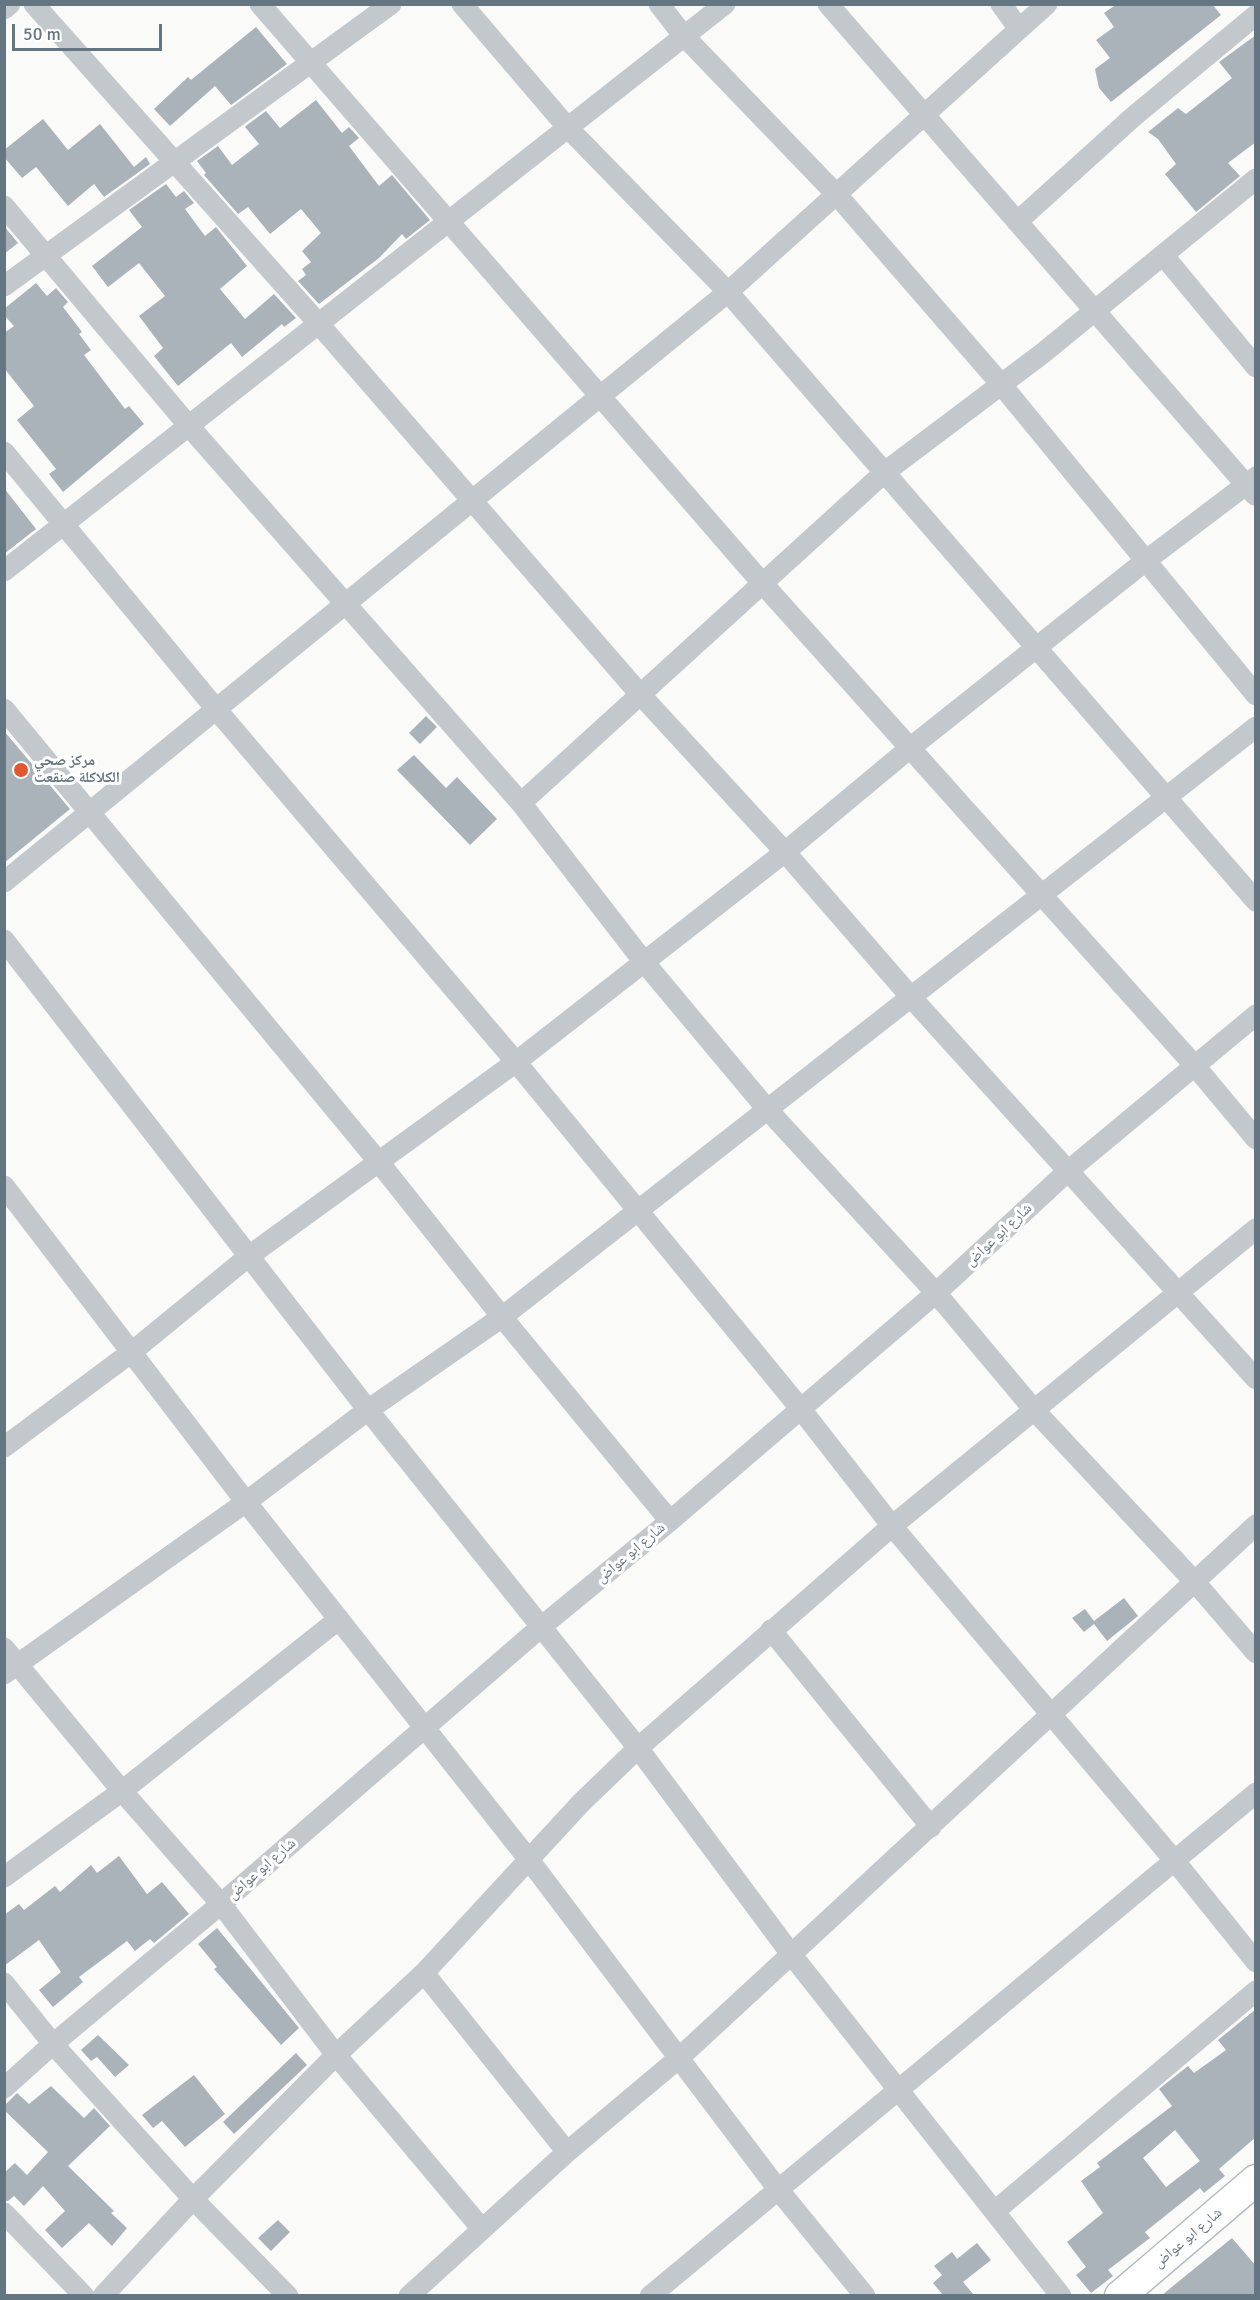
<!DOCTYPE html>
<meta charset="utf-8">
<style>
body{margin:0}
#map{position:relative;width:1260px;height:2300px;overflow:hidden;background:#fafaf8;font-family:Signika,sans-serif}
canvas{display:block}
.frame{position:absolute;inset:0;border:6px solid #657683;pointer-events:none}
.scale{position:absolute;left:12px;top:24px;width:150px;height:27px;box-sizing:border-box;border:3px solid #657683;border-top:0;padding-left:8px;font-size:18px;line-height:21px;white-space:nowrap;color:#657683;-webkit-text-stroke:4px #fff;paint-order:stroke}
</style>
<div id="map">
<canvas width="1260" height="2300"></canvas>
<div class="frame"></div>
<div class="scale">50 m</div>
</div>
<script>
const c = document.querySelector('canvas').getContext('2d');
c.lineJoin = 'round';
function paint(path, color) { c.fillStyle = color; c.fill(path, 'evenodd'); }
const toPath = rows => new Path2D(rows.map(r => 'M' + r).join(''));
function trace(path, color, width, dash) { c.strokeStyle = color; c.lineWidth = width; c.lineCap = dash ? 'butt' : 'round'; c.setLineDash(dash || []); c.stroke(path); }
function write(font, color, halo, rows, align = 'center') {
  c.font = font + ' Signika,"Noto Naskh Arabic",sans-serif'; c.lineWidth = 6; c.setLineDash([]); c.textBaseline = 'middle'; c.strokeStyle = halo; c.fillStyle = color; for (const [text, x, y, turn = 0] of rows) {
    c.save(); c.translate(x, y); c.rotate((+turn || 0) * Math.PI / 180); c.textAlign = isNaN(turn) ? turn : align; if (halo) c.strokeText(text, 0, 0); c.fillText(text, 0, 0); c.restore();
  }
}
const building = toPath([
 [1117,4,1212,4,1221,15,1111,102,1099,88,1095,69,1110,58,1096,40,1114,27,1104,13],
 [256,27,287,64,231,105,215,86,170,126,154,109,188,77,191,80],
 [1256,35,1256,142,1228,163,1240,176,1196,212,1165,174,1176,164,1158,139,1148,132,1178,108,1186,114,1232,78,1219,62],
 [316,100,342,133,349,127,359,138,349,146,379,186,392,175,430,220,406,239,402,234,379,258,319,304,298,281,306,275,302,269,311,262,302,251,321,233,301,209,270,234,248,207,238,214,204,175,206,173,197,161,218,146,232,165,259,144,245,127,247,125,266,111,280,128],
 [43,119,68,150,100,124,134,167,146,157,150,164,104,197,94,184,68,206,36,167,22,178,4,157,4,150],
 [166,184,176,197,184,191,194,203,185,209,205,236,216,227,247,266,220,289,245,319,274,294,296,318,284,327,282,324,242,357,231,343,178,386,154,356,163,348,139,316,165,296,139,263,108,287,92,266,142,227,129,210],
 [4,226,18,243,4,254],
 [36,283,47,296,56,288,68,302,63,307,82,332,79,334,91,350,84,355,125,409,129,406,144,424,63,492,49,474,56,469,17,420,34,406,4,368,4,333,14,326,4,315,4,309],
 [4,488,36,529,4,554],
 [426,716,437,727,420,744,409,733],
 [4,731,70,809,4,863],
 [414,755,446,788,457,777,497,819,470,845,397,770],
 [1124,1598,1138,1616,1107,1641,1094,1624,1084,1632,1072,1618,1085,1609,1094,1621],
 [119,1856,147,1894,162,1882,189,1914,154,1943,150,1939,135,1951,127,1941,79,1977,83,1982,53,2007,39,1990,61,1972,39,1940,4,1966,4,1915,19,1904,24,1910,55,1886,60,1892,91,1865,97,1873],
 [217,1928,299,2028,281,2045,214,1969,217,1967,198,1944],
 [1256,2009,1256,2137,1219,2169,1225,2176,1204,2193,1200,2188,1145,2232,1150,2238,1108,2270,1113,2276,1091,2293,1076,2275,1086,2267,1067,2242,1103,2213,1081,2181,1100,2167,1097,2163,1172,2106,1159,2089,1188,2066,1194,2073,1226,2050,1218,2040],
 [1175,2130,1200,2161,1166,2187,1143,2158],
 [98,2035,129,2065,115,2077,97,2057,91,2061,81,2050],
 [296,2053,307,2065,234,2134,223,2122],
 [194,2075,225,2114,185,2147,162,2121,153,2128,142,2115],
 [51,2086,84,2118,94,2108,110,2126,68,2166,114,2211,111,2213,127,2228,112,2246,89,2223,62,2248,45,2230,65,2211,43,2186,24,2206,14,2196,8,2201,4,2201,4,2173,15,2163,27,2175,48,2152,4,2110,4,2106,17,2093,29,2104],
 [278,2220,290,2232,271,2251,258,2238],
 [1232,2238,1256,2266,1256,2295,1162,2295],
 [977,2243,991,2260,963,2282,974,2295,943,2295,933,2283,942,2275,934,2266,952,2252,957,2259]
]);
const street = toPath([
 [34,4,318,323,639,693,785,852,910,996,1256,1379],
 [260,4,763,584,1195,1066,1256,1139],
 [462,4,568,128,728,292,1256,901],
 [659,4,683,35,837,195,1000,383,1256,695],
 [828,4,1255,495],
 [1001,4,1019,29],
 [4,9,10,4],
 [4,206,188,425,521,803,644,962,767,1109,936,1293,1035,1411,1194,1581,1256,1653],
 [1017,222,1133,117,1256,15],
 [1163,255,1256,367],
 [4,286,391,4],
 [4,452,216,709,516,1062,800,1408,892,1526,1174,1860,1256,1962],
 [4,571,725,4],
 [4,709,378,1161,502,1317,670,1521],
 [521,803,885,472,1043,353,1256,179],
 [4,882,728,292,1047,4],
 [4,940,368,1410,638,1748,791,1954,1061,2296],
 [4,1186,246,1502,530,1861,777,2188,865,2296],
 [4,1447,133,1351,249,1256,516,1062,785,852,910,748,1144,562,1256,477],
 [771,1630,931,1827],
 [4,1648,122,1791,221,1904,336,2055,482,2229],
 [4,1674,246,1502,368,1410,502,1317,1256,727],
 [4,1877,122,1791,339,1619],
 [424,1973,567,2152],
 [4,1983,53,2044,193,2199,288,2296],
 [4,2088,53,2044,221,1904,541,1627,670,1521,936,1293,1068,1171,1256,1015],
 [995,2211,1256,1991],
 [4,2213,84,2296],
 [103,2296,193,2199,336,2055,424,1973,581,1803,638,1748,892,1526,1256,1229],
 [409,2296,567,2152,679,2058,1256,1525],
 [650,2296,1256,1793]
]);
const secondary = toPath([
 [1120,2296,1256,2180]
]);
const markers = [
 [21,770,8,"#e4572e"]
];
const poiNames = [
 ["مركز صحي",34,761],
 ["الكلاكلة صنقعت",34,778]
];
const streetNames = [
 ["شارع ابو عواض",999,1235,-43],
 ["شارع ابو عواض",631,1553,-40],
 ["شارع ابو عواض",262,1869,-41],
 ["شارع ابو عواض",1188,2238,-40]
];
paint(building, '#aab3b9');
trace(secondary, '#b3babf', 33);
trace(street, '#c3c8cc', 21);
trace(secondary, '#fff', 30);
for (const [x, y, r, color] of markers) { const dot = new Path2D(); dot.arc(x, y, r, 0, 2 * Math.PI); c.fillStyle = color; c.fill(dot); trace(dot, '#fff', 2); }
write('bold 15px', '#657683', '#fff', poiNames, 'left');
write('15px', '#657683', '#fff', streetNames);
</script>
